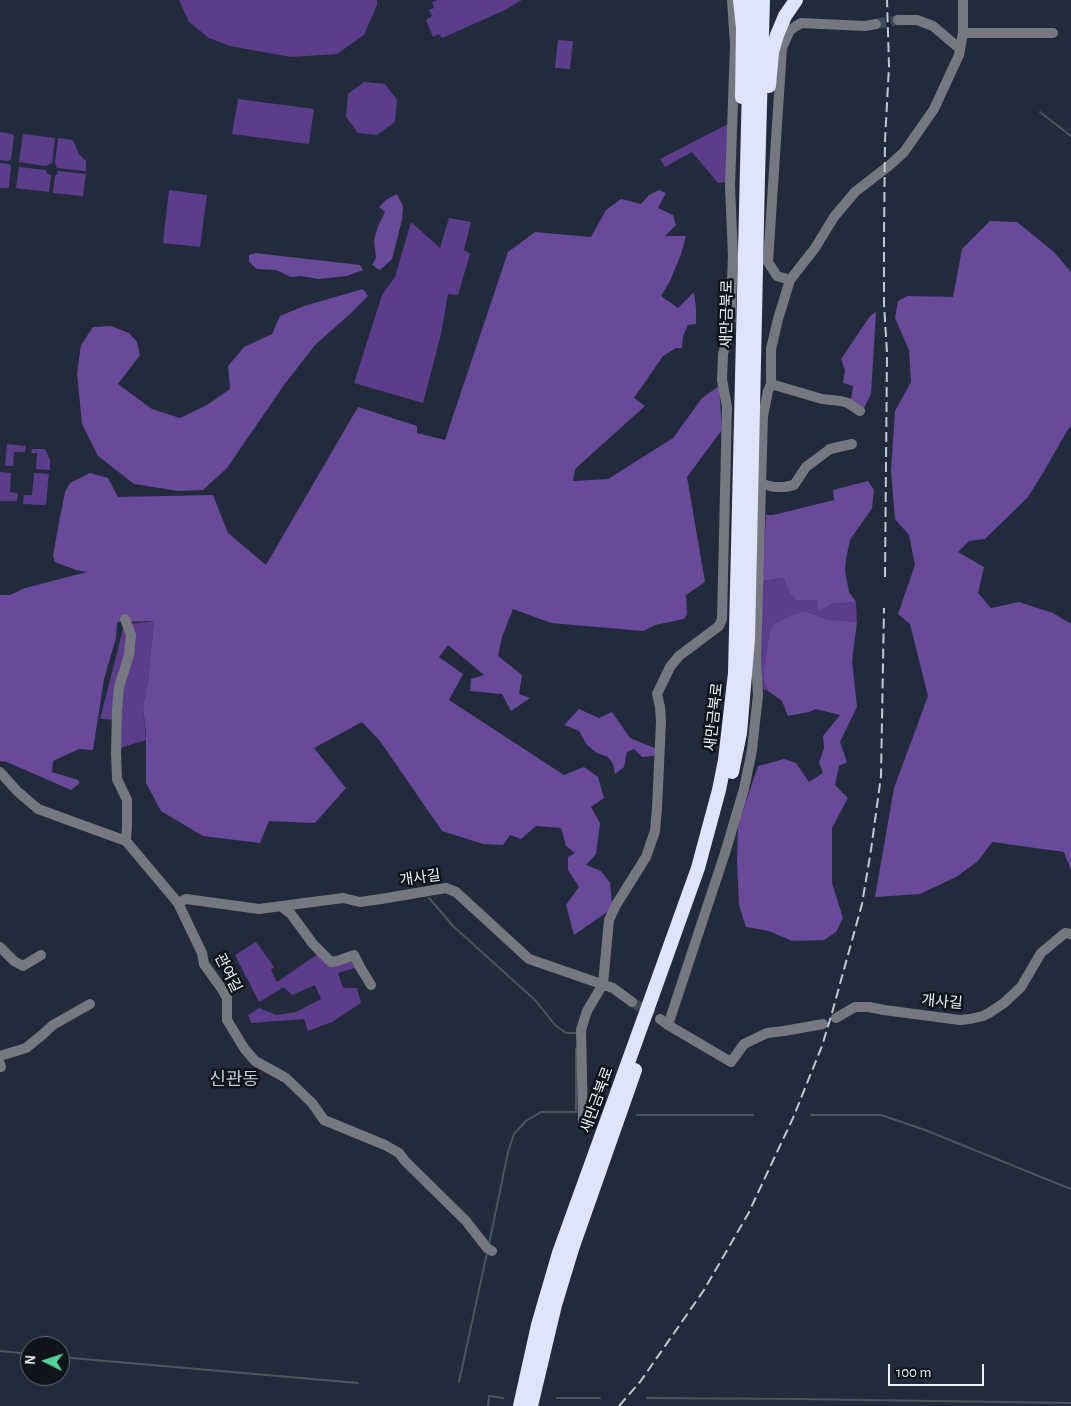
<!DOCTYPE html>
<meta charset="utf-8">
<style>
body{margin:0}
#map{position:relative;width:1071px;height:1406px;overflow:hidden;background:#222b3b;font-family:"Alegreya Sans",sans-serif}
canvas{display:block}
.north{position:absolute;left:20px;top:1336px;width:50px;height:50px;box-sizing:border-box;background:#0f141a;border:1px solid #676c74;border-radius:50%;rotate:274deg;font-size:14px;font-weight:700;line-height:20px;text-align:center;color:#eaf1fb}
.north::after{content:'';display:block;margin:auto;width:18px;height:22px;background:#50d398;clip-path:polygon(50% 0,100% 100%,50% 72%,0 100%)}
.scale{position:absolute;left:888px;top:1364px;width:96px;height:22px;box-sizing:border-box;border:2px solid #eaf1fb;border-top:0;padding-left:6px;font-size:15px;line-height:18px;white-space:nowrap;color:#eaf1fb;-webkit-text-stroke:4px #0f141a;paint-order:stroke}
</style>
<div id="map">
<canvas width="1071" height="1406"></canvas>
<div class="north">N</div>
<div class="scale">100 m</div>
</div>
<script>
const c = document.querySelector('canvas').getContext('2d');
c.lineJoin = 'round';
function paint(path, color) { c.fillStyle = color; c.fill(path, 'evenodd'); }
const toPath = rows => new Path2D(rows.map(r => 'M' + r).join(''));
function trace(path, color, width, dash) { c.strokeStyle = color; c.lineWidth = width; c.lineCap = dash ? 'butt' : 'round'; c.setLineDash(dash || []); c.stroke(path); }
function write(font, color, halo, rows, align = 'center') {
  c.font = font + ' "Alegreya Sans","Noto Sans KR",sans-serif'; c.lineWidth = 5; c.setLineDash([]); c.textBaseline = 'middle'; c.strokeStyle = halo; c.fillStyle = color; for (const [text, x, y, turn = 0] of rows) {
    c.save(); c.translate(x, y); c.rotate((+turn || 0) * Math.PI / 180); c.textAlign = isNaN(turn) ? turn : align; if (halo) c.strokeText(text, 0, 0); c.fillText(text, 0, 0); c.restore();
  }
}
const green = toPath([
 [179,0,377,0,377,5,364,35,337,54,291,57,230,46,209,38,189,22],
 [437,0,522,0,505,10,442,38,439,34,433,37,426,20,432,16,429,10,434,8,432,2],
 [558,40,573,41,570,69,555,68],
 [364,82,385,84,397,100,395,122,377,135,358,133,346,117,348,94],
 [238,99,314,109,309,144,232,134],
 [728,124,726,182,718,183,692,152,665,167,660,159],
 [0,132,12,134,14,136,11,159,8,161,0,160],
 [23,134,55,138,52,163,46,166,19,162],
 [58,138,73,140,79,154,86,161,86,171,57,168,55,163],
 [0,163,9,164,11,166,9,187,6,188,0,188],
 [19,167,46,170,47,174,51,175,49,192,16,188],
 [58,171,86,174,83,196,53,193,55,176,57,174],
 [169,190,207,195,200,247,163,243],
 [449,218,471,222,464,250,470,254,458,295,448,294,441,334,423,403,354,383,382,295,395,277,411,222,440,248],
 [7,444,26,446,25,452,14,452,13,466,5,466],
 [32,449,45,449,50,460,50,470,36,469,37,453,31,453],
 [0,472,11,473,10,492,18,493,17,501,0,501],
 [34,473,49,474,46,504,44,505,23,504,24,495,32,495],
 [785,578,790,594,795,599,817,600,831,604,856,602,857,622,826,619,805,611,766,662,763,678,768,691,763,689,759,670,762,581],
 [154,621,148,680,143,707,146,740,120,748,119,708,130,624],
 [124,625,129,638,114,720,100,719],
 [256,942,274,967,271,970,277,982,318,954,332,966,353,958,358,967,338,973,343,988,357,988,361,1003,332,1022,308,1031,304,1019,251,1023,248,1015,259,1008,276,1015,296,1012,321,999,315,985,292,995,284,987,259,1002,235,955]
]);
const forest = toPath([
 [659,190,666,193,658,208,673,215,676,225,665,236,686,236,681,254,670,281,661,296,678,308,694,292,696,308,696,324,688,325,683,336,682,348,676,348,663,356,634,398,645,406,575,469,573,481,608,479,673,438,702,398,719,386,722,430,687,477,705,582,686,595,687,614,684,619,655,625,643,631,551,623,513,609,502,637,498,656,522,675,519,694,530,698,511,711,502,694,470,691,471,679,484,675,448,645,439,657,463,674,449,700,564,775,584,767,598,777,604,798,591,807,600,823,596,854,586,865,601,871,610,883,612,905,610,910,574,935,566,905,579,887,568,870,568,857,575,853,566,846,561,828,536,826,521,839,510,835,503,845,483,844,442,831,380,741,362,722,314,748,346,788,315,823,269,821,260,843,203,836,161,811,146,783,146,734,143,707,148,680,154,621,117,622,116,638,104,679,93,750,79,749,53,761,52,772,78,780,80,783,71,790,7,762,0,761,0,595,10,595,25,588,87,572,76,570,55,562,53,556,59,522,65,492,70,483,90,473,108,478,118,497,213,495,228,533,266,565,358,407,417,426,417,433,445,440,508,252,535,232,591,237,606,210,621,199,641,204,649,195],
 [397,194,403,206,402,220,392,259,380,270,372,265,376,258,374,240,378,226,385,212,379,207,386,200],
 [990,221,1017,222,1054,252,1071,272,1071,426,1067,431,1043,473,1028,497,985,539,969,541,958,552,984,567,978,593,991,608,1019,602,1053,613,1071,624,1071,870,1064,852,992,842,978,861,956,877,920,894,875,897,894,788,928,696,910,624,898,614,915,565,909,535,895,519,891,471,895,411,911,382,909,350,895,318,898,301,907,296,953,297,962,249],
 [255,253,360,265,363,270,347,276,318,279,301,276,291,277,276,270,257,269,249,262,249,255],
 [363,289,368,296,350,314,315,345,284,385,227,468,203,490,178,491,134,484,98,456,82,424,77,373,81,345,93,327,111,326,129,333,137,342,140,355,118,384,152,409,180,418,207,405,230,389,228,366,244,347,272,334,280,316,304,306],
 [876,312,871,394,864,408,851,400,853,386,843,383,845,370,841,359,870,316],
 [868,481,874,490,872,508,850,540,846,559,845,571,849,592,856,602,831,604,819,611,817,600,796,600,790,594,784,578,762,581,766,515,773,515,834,500,833,490],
 [805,611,826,619,857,622,852,661,857,707,840,742,847,762,839,766,835,785,848,798,832,828,832,883,843,918,836,932,824,940,792,941,769,931,746,927,739,905,737,861,738,825,758,766,784,759,796,763,809,782,823,773,819,763,824,748,823,736,840,715,816,709,809,712,788,716,782,701,768,691,763,678,770,631,774,624,788,617],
 [579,709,599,718,612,712,630,738,657,749,654,756,642,757,634,749,627,752,624,767,615,774,613,764,608,757,597,753,587,745,579,731,564,725]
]);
const stream = toPath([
 [1040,112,1071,136],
 [429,898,453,926,536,1001,555,1025,566,1033,577,1033,577,1035],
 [637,1115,753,1115],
 [811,1115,881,1115,925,1130,1071,1189],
 [489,1244,508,1152,514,1134,526,1121,541,1112,576,1112,576,1049],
 [0,1351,30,1354],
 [60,1357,358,1383],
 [459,1382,487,1253],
 [557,1398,600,1398],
 [647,1398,798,1399,1071,1403],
 [488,1406,489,1396,503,1398]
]);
const minorTunnel = toPath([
 [876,24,898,20],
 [632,1002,660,1019]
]);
const minor = toPath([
 [898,20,917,20,933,26,960,49],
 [963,33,1053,33],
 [790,280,777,276,768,262,782,48,790,30,801,23,865,26,876,24],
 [771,384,822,399,841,401,848,403,860,411],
 [762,484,774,487,785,487,794,485,806,467,830,449,852,444],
 [125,619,131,635,129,655,119,687,117,710,116,753,117,779,127,800,127,826,126,841],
 [0,772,17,791,38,809,126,841,178,903,202,953,204,964,222,989,227,998,227,1020,244,1048,255,1061,286,1078,312,1103,324,1120,385,1145,399,1153,405,1161,466,1221,487,1248,492,1251],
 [178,903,186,899,259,909,343,898,360,902,381,899,446,888,456,892,529,959,613,988,632,1002],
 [281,906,291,914,313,944,331,962,337,961,354,955,360,967,371,985],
 [0,947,14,961,23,966,41,955],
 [836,1018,855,1007,869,1007,884,1010,960,1020,970,1019,983,1016,989,1013,1004,1003,1021,987,1041,953,1065,933,1071,934],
 [660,1019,668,1025,731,1062,744,1044,767,1033,784,1031,823,1024],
 [668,1025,725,853,744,789,752,750,758,695,756,660,763,416,768,391,771,384,771,349,778,319,790,280,815,248,834,217,855,192,891,164,904,152,934,109,959,55,963,33,963,0],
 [0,1056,26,1048,42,1035,53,1025,90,1004],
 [0,1064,1,1067],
 [583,1122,581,1030,587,1011,603,984,609,920,616,905,646,857,655,831,657,808,661,722,660,707,657,694,670,667,679,656,719,626,722,619,727,407,722,380,723,354,730,330,733,256,730,186,735,45,732,0]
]);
const highway = toPath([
 [769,86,772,52,777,35,785,16,796,0],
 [732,772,740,733,748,639,758,176,763,0],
 [520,1406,538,1325,559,1253,651,999,698,868,719,790,725,760,735,673,751,0],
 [531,1406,555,1305,572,1249,635,1070]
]);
const rail = toPath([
 [885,577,887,353,884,304,884,236,885,141,889,66,887,0],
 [619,1406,640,1382,704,1290,748,1214,793,1118,822,1046,832,1013,862,904,871,850,881,776,884,608]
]);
const highwayBridge = toPath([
 [740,0,743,28,742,97]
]);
const streetNames = [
 ["새만금북로",727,314,-89],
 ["새만금북로",714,717,-84],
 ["개사길",420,878,-8],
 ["관여길",228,973,63],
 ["개사길",942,1002,5],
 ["새만금북로",597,1100,-70]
];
const quarterNames = [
 ["신관동",234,1080]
];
paint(green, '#5c3d8b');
paint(forest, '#68499a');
trace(stream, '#48565d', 2);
trace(minorTunnel, '#404958', 10, [10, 5]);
trace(minor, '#767881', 10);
trace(highway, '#e0e4fb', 14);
trace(rail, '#c0c8d3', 2, [10, 5]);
trace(highwayBridge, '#e0e4fb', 14);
write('15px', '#eaf1fb', '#0f141a', streetNames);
write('18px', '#c1cee2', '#0f141a', quarterNames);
</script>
